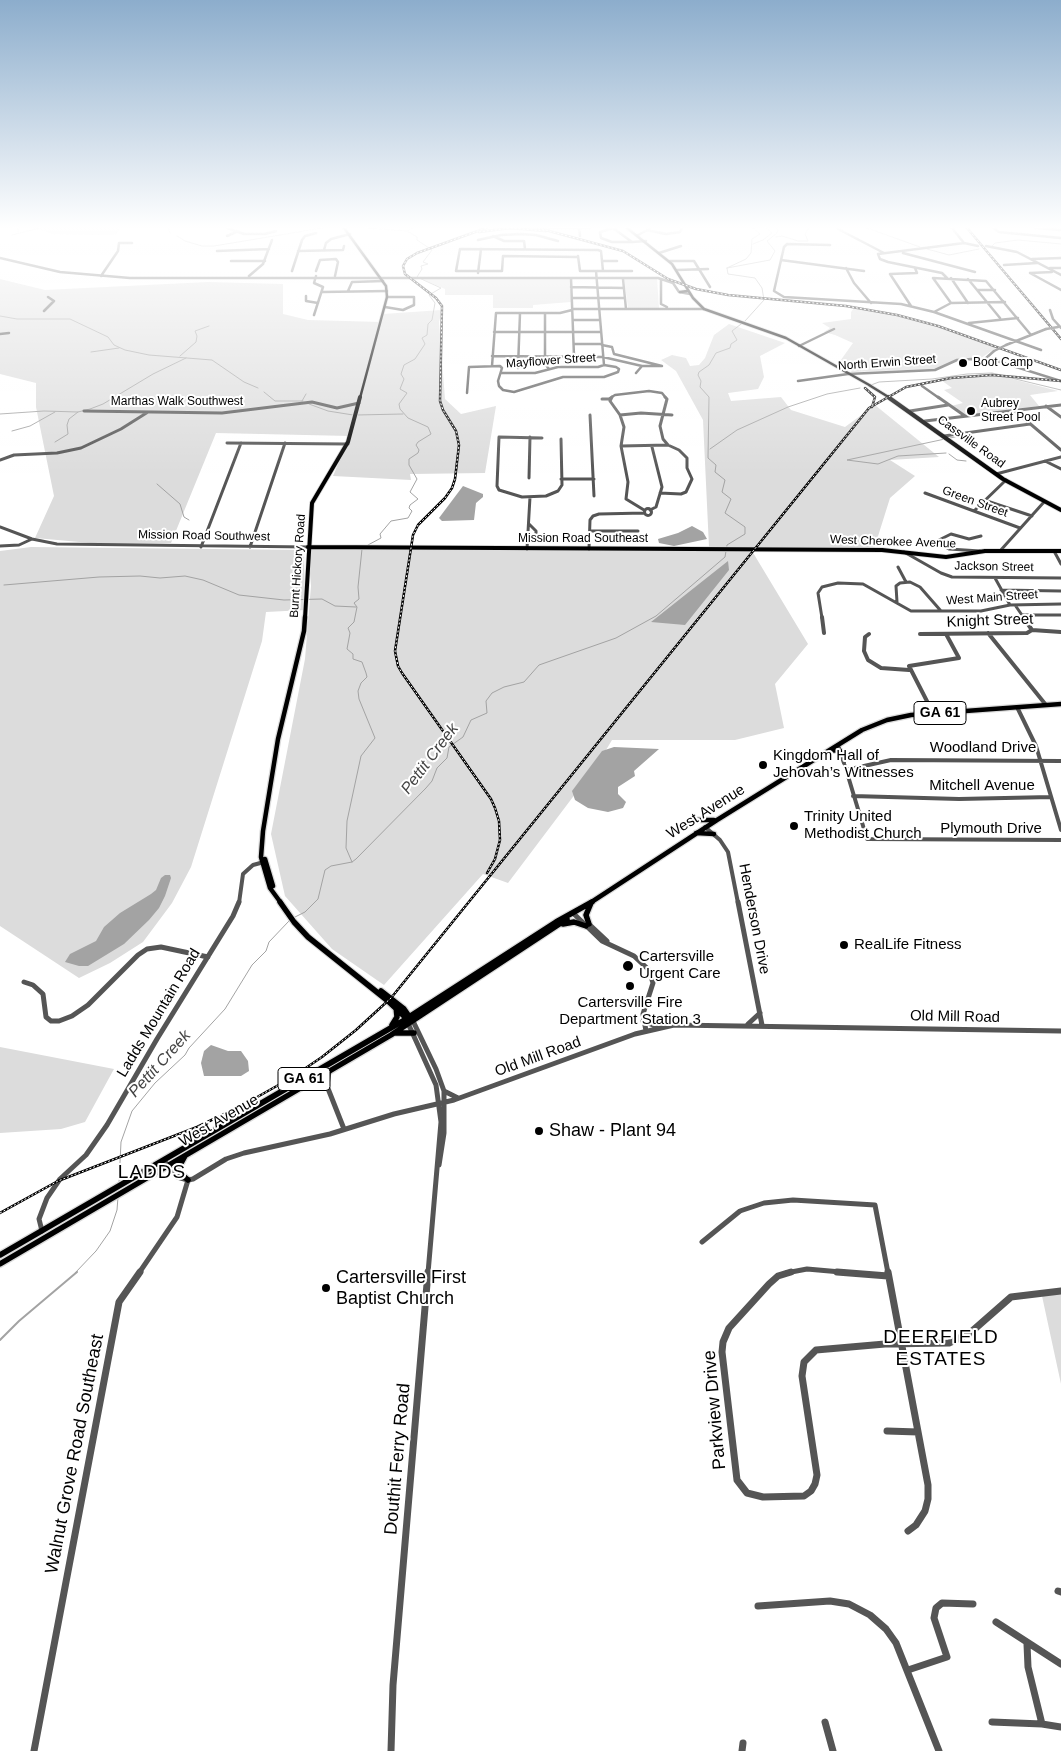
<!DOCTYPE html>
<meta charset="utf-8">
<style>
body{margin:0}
canvas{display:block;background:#fff}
</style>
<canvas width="1061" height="1751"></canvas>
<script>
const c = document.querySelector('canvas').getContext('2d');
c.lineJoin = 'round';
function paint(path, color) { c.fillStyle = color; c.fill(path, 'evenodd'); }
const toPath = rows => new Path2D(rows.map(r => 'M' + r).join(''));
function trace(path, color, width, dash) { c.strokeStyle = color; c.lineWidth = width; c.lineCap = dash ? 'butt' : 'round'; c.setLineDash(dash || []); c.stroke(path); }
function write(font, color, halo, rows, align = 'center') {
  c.font = font + ' Arial,sans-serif'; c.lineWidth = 4; c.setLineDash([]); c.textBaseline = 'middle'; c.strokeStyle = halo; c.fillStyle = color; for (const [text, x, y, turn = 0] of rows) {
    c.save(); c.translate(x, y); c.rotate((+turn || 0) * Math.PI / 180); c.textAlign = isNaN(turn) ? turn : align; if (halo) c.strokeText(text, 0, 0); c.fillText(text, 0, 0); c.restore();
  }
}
const green = toPath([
 [36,228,120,228,116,234,101,235,52,234],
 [422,277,570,278,571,302,533,305,533,308,493,308,493,295,445,295,445,289,422,279],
 [624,278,657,278,659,308,628,308],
 [0,279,45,290,208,282,283,284,283,314,308,320,381,322,383,314,442,310,439,322,445,399,461,414,496,406,485,473,410,474,411,480,333,476,350,436,216,433,171,543,102,544,35,538,54,496,36,407,36,383,0,374],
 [854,308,893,315,937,327,996,348,981,358,957,359,936,369,852,372,838,364,853,343,835,335,824,332,830,328,822,323,851,319,851,312],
 [729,324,785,343,760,356,764,377,758,389,728,393,731,401,781,397,791,410,845,427,875,405,939,457,890,460,915,476,890,498,874,549,709,547,703,420,676,371,661,360,672,355,686,358,690,366,699,365,705,358,714,335],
 [1001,376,1058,391,1030,395,1039,406,965,415,951,406,963,403,944,390,952,388,941,380],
 [31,547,304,550,305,610,266,612,262,641,191,867,172,903,143,942,110,963,79,978,0,926,0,551],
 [308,547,568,551,752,551,808,644,775,684,784,728,735,740,612,740,597,765,508,883,483,874,384,985,332,949,285,896,271,834,305,659,311,586],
 [0,1047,114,1069,85,1122,61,1129,0,1133],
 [1061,1293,1061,1384,1042,1296]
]);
const water = toPath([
 [463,486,483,494,483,497,476,503,474,520,442,521,439,518],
 [692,526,703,532,707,539,674,546,659,543,658,539,678,533],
 [728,561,729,570,685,625,651,622],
 [614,747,659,749,634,771,635,776,618,787,618,794,626,802,623,808,608,812,588,808,575,800,572,791,602,751],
 [165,875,170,875,171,878,165,896,159,908,149,920,124,944,88,966,79,966,65,962,70,954,96,941,104,927,120,913,151,894,156,890,161,878],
 [211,1045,228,1051,241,1051,248,1061,249,1071,241,1076,204,1076,201,1063,204,1051]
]);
const streamFar1 = toPath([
 [14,228,18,228,18,232],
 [168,228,170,233],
 [366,228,407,231,417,237,417,240,432,250,423,262,428,264,421,266,422,269,417,277,441,288,429,295,435,303,432,320,428,324,427,335,422,338,425,344,415,359,404,365,401,374,404,379,400,389,407,393,399,404,400,409,408,418,428,427,431,434,418,442,416,445,419,450,418,453,409,459,409,465,417,479,410,492,418,499,410,505,409,508,412,511,408,518,391,521,380,534,381,538,368,545],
 [867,228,920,247],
 [407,231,412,228],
 [12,235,40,228],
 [177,236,185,241,202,246,214,246,322,228],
 [776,237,782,236,798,241,808,241,805,234,809,228],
 [753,244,763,240,772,233,766,228],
 [992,246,995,243,1018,240,1061,244],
 [927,249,949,255,979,249],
 [727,268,770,260,775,251,767,241,777,233,778,230,776,228],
 [727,268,746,259,751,253,752,239,760,234,753,228],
 [0,316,17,319,70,319,108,337,114,345,125,350,149,355,212,360,244,382,258,388],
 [91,352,119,348],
 [180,356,196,342,197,336,195,331,209,326],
 [1003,376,1061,390],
 [871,385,879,382,932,379,967,374,992,373,1001,375],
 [264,392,275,401,303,401],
 [302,401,306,394],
 [309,404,328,411,353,415],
 [0,414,44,411,78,412,90,409,103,404,153,374,186,358],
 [357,415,403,414],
 [12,431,30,426,55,412],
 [950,438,970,434],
 [945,439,847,460,878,464,898,456,946,453],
 [55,442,68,434,67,425,69,419,78,412],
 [710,449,737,430,788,407,827,394,860,388],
 [949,454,957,460,966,461],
 [157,484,180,504,184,517,189,520],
 [4,585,99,577,140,576,160,578,185,576,203,580,239,595,284,600,322,599,335,606,356,607],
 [352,862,346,848,347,821,361,756,375,738,359,699,358,691,361,683,367,677,366,673,362,662,353,659,353,654,347,649,350,633,348,628,354,622,357,607,354,603,359,599,358,587,362,549],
 [295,917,305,912,318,899,325,870,331,866,352,862,356,859,426,788,432,781,437,768,447,758,449,747,463,737,471,720,487,713,486,701,492,693,504,687,524,682,539,665,616,638,656,616,725,557,727,545,745,534,745,527,725,513,731,499,722,492,725,480,715,472,716,465,708,458,709,397,700,387,701,381,698,375,699,372,709,365,716,353,730,348,731,344,737,340,732,331,745,321,764,300,762,288,755,278,728,274,727,268],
 [119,1183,121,1142,132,1111,155,1083,185,1055,189,1048,225,1009,252,965,266,951,269,942,289,921],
 [75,1273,96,1251,110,1231,117,1210,118,1197]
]);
const stream = toPath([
 [0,1340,19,1321,77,1272]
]);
const minorFar4 = toPath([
 [227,228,244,234,265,234,276,231],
 [549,228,590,228],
 [579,228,580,236],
 [613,228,632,242,612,242,601,238,600,232,613,228],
 [952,228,964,243,978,246],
 [993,228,999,232,1061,238],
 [1036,228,1061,230],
 [838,229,884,253],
 [647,230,666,234,680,232,682,228],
 [638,235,649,229],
 [227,236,236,232],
 [493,236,504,241,524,241,525,249],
 [478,240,501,235,521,234,536,235,558,241],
 [632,242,646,241],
 [830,245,787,244,784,247,774,291,784,297,901,304,934,312,1041,350],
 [986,246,1017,252,1061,275],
 [324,250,326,243,331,239,350,234],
 [217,251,269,249],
 [298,251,343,250,344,246],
 [659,253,681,246],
 [903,253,975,272],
 [578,256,580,271,632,271],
 [578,257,503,256,502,271,456,271,460,249,598,250,601,251,603,271],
 [0,258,60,272,130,278,658,278,673,283,679,292,690,294],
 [1032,259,1061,258],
 [781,260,864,271],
 [231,261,265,261],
 [602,261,617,261],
 [670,261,694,261,710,287],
 [1004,265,1037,263],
 [846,268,854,283,871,303],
 [1050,268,1061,268],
 [677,270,708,269],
 [292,271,302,240,305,236,316,233],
 [316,271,320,260,336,259,338,262,335,276],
 [478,273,481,249],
 [1030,273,1061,290],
 [1030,273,1052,272],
 [101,276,118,251,119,243,132,243],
 [249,276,263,264,272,240],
 [571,278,574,356],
 [933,278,986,281,1031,335],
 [933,278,951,303],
 [947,278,942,273,888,262,880,259,878,254,964,243],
 [951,278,968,303],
 [623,279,626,309],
 [968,279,1000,318],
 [661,280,661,304,667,307],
 [571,287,624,288],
 [978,290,995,290],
 [348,291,352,282,383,281],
 [322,292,387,291],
 [306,296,306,301,318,303],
 [572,298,625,298],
 [911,306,890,274,917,273,915,268],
 [385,307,403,310,414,305,414,297,387,297],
 [572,309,704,309],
 [1050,310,1053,319,1061,328],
 [44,311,54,301,48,297],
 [934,312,951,303,1005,302],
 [545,313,545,364,549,369],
 [314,315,323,287,314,283,316,276],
 [573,320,600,320],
 [969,323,1018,318],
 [494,332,601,332],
 [0,334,9,333],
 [574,344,602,344],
 [1006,345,1046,329],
 [799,346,834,329],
 [492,356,603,357,642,366,662,366,614,354,612,347,602,345],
 [985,359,994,351],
 [492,366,496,313,560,313,572,310],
 [518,368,520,313],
 [501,373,535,373,558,367,598,367,604,365,596,271],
 [636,373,642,366],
 [798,381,848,374,935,370,957,360,972,359,997,361,1061,381],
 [922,386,939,398],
 [467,393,469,367,500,366,502,368,498,381,499,386,503,390,514,392,563,377,604,377,618,372,619,369,616,367,604,365],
 [610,398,615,395,649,391,662,393,666,398]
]);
const minorFar3 = toPath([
 [612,397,610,401,620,415,624,427,621,446,628,482,626,499,644,510],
 [938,397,965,416],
 [602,399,610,399],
 [1046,406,1061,417],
 [1014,410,1061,450],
 [84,411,222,413,312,402,337,408,359,403],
 [910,411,948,405],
 [590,415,594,496],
 [620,415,641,413,672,415],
 [925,421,1061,405],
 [944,436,1030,424],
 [542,438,499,437,497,486,499,490,522,497,546,496,558,491,562,485,561,439],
 [227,443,348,444],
 [621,446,668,445],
 [0,460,14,455,57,453,81,448,121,429,148,412],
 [1045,461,1061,469],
 [996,474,1061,457],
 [529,478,530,437],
 [561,479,594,479],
 [660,493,681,494,686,492,692,479,687,468,687,458,679,450,668,445,663,439,660,426,667,399,665,397],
 [925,493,1020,528],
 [984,500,1032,516],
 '644.5 512a3.5 3.5 0 1 1 7 0a3.5 3.5 0 1 1-7 0Z',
 [650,510,656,507,662,487,652,447],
 [974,511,1006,480],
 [0,527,32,539,57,544,308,547],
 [590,531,638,531],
 [527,543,536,535,536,531,529,524],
 [0,546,19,545,32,539],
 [201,547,241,443],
 [250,547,285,443],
 [527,549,530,497],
 [589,549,590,520,593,516,599,514,644,513],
 [980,551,949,549,942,545,939,540,951,534,969,539,981,536],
 [1000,551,1044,502],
 [1054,551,1061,564],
 [904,552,941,573,952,577,1061,578],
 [898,567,906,582],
 [995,578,1010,605],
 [1001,590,1061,591],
 [897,602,896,586,900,583,910,582,920,587,941,611],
 [1015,605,1024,618],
 [1022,615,1061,615],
 [822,618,818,593,822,587,838,583,863,584,911,611,981,611,1010,605,1061,604]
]);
const minorFar2 = toPath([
 [822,617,824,633],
 [1023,617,1032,630],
 [988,633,1046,705],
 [869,634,865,637,864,651,868,660,881,668,909,670],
 [920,634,1027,633,1032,630,1061,632],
 [1017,707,1036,746,1061,830],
 [933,713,909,666,959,658,946,634],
 [839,748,844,763],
 [845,766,867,839,1061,840],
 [846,770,891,760,1061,761],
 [853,796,959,799,1051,797],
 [705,827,720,840,728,852,738,903],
 [239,903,243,874,253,865,264,862]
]);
const minorFar1 = toPath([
 [738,902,762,1025],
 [573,913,602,941,634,956,649,970,653,983,643,1014,646,1031],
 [591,926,607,941],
 [24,982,33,985,43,994,46,1017,51,1021,59,1021,72,1016,88,1005,138,955,147,949,161,947,208,957],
 [407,1021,436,1085,441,1122,428,1273],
 [413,1021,436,1069,444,1091,444,1133,439,1165],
 [643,1021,658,1027],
 [748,1024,760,1013],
 [329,1071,327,1086,344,1129],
 [312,1081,321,1082,327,1086],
 [444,1091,458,1098],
 [166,1163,177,1177,188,1180,193,1179,226,1159,244,1153,330,1134,394,1114,454,1100,635,1034,674,1025,1061,1031],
 [42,1231,39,1219,47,1198,60,1179,86,1155,107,1125,157,1039,233,916,239,902],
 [702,1242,740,1211,764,1203,793,1200,875,1205,888,1273],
 [139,1273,177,1217,188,1180],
 [786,1273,807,1269,852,1273]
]);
const minor = toPath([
 [791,1272,778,1276,769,1284,729,1328,723,1342,722,1352,737,1480,747,1493,763,1497,804,1496,811,1491,815,1484,817,1475,802,1376,804,1362,816,1350,885,1344,949,1343,970,1333,1011,1297,1061,1291],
 [837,1272,888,1276],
 [888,1272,928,1485,928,1499,925,1511,916,1525,908,1531],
 [887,1431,918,1432],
 [1058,1591,1061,1592],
 [758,1606,830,1601,849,1604,870,1615,886,1629,896,1643,939,1751],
 [996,1622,1061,1664],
 [1027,1644,1028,1667,1042,1724],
 [908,1670,947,1657,934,1618,936,1608,942,1603,973,1604],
 [825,1722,833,1751],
 [992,1722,1042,1724,1061,1727],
 [34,1751,119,1302,140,1272],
 [391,1751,393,1685,428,1272],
 [742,1751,743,1743]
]);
const majorFar3 = toPath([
 [344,228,386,286,387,297,360,398],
 [627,228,672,264,693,298,704,309,786,338,871,386],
 [680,292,687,291],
 [869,385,890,398]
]);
const majorFar2 = toPath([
 [888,397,1003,479,1061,510],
 [308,547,882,550,946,557,985,551,1061,551],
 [305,618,312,503,348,442,360,397]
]);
const majorFar1 = toPath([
 [830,750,840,751],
 [696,820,714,820],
 [696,833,714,834],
 [265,859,273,886],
 [281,903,270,888,261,857,263,831,278,739,304,631,305,617],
 [590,903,717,820,862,730,887,720,911,715,1061,704]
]);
const major = toPath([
 [280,902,294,922,308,937,388,1001,406,1018],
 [563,924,574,922,586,926],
 [589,924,586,915,591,903],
 [381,991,404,1009,411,1019],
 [392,1025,397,1017,396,1007],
 [396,1033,414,1033],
 [185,1156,180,1165,179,1172,188,1180],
 [0,1255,401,1022,556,922,592,902],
 [0,1264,391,1035,567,919]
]);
const rail = toPath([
 [486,228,417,253,407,259,403,266,405,274,436,298,442,306,440,401,443,410,456,431,459,445,455,479,452,488,445,498,418,525,413,535,395,651,398,666,402,673,491,799,495,808,499,821,500,840,495,859,487,873],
 [538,228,623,251,668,279,696,289,728,295,846,306,897,315,938,326,1061,370],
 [967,228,1061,339],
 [479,232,510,228,546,231],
 [865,388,875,397,872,407],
 [0,1213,58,1181,197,1127,243,1105,291,1078,322,1057,356,1030,391,998,869,408,906,387,951,378,992,375,1061,381]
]);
const minorBridge = toPath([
 [1046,329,1058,327],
 [994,351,1006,345]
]);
const markers = [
 [963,363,5,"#000"],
 [971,411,5,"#000"],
 [763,765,5,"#000"],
 [794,826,5,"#000"],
 [844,945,5,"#000"],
 [628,966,6,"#000"],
 [630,986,5,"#000"],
 [539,1131,5,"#000"],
 [326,1288,5,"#000"]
];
const farStreetnames = [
 ["Mayflower Street",551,361,-4],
 ["North Erwin Street",887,363,-4],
 ["Marthas Walk Southwest",177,402],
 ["Cassville Road",971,442,36],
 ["Green Street",975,502,20],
 ["Mission Road Southwest",204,536,1],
 ["Mission Road Southeast",583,539],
 ["West Cherokee Avenue",893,542,2],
 ["Burnt Hickory Road",298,566,-86],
 ["Jackson Street",994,567,1],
 ["West Main Street",992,598,-4]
];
const farPoinames = [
 ["Boot Camp",973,363],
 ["Aubrey",981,404],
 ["Street Pool",981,418]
];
const shields = [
 [940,713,52],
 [304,1079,52]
];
const shieldNames = [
 ["GA 61",940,713],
 ["GA 61",304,1079]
];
const streetNames = [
 ["Knight Street",990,621,-2],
 ["Woodland Drive",983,748],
 ["Mitchell Avenue",982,786],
 ["West Avenue",706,812,-32],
 ["Plymouth Drive",991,829],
 ["Henderson Drive",754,919,79],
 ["Ladds Mountain Road",159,1013,-59],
 ["Old Mill Road",955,1017,1],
 ["Old Mill Road",538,1057,-20],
 ["West Avenue",219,1121,-30]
];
const poiNames = [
 ["Kingdom Hall of",773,756],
 ["Jehovah’s Witnesses",773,773],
 ["Trinity United",804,817],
 ["Methodist Church",804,834],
 ["RealLife Fitness",854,945],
 ["Cartersville",639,957],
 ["Urgent Care",639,974],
 ["Cartersville Fire",630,1003,"center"],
 ["Department Station 3",630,1020,"center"]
];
const waterNames = [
 ["Pettit Creek",430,759,-53],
 ["Pettit Creek",160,1064,-48]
];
const nearPoinames = [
 ["Shaw - Plant 94",549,1131],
 ["Cartersville First",336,1278],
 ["Baptist Church",336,1299]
];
const nearStreetnames = [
 ["Parkview Drive",715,1410,-95],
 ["Walnut Grove Road Southeast",75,1454,-79],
 ["Douthit Ferry Road",398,1459,-85]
];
const nearNeighbourhoodnames = [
 ["LADDS",152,1173],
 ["DEERFIELD",941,1338],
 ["ESTATES",941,1360]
];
paint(green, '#dcdcdc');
paint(water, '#a3a3a3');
trace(streamFar1, '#a3a3a3', 1);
trace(stream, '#a3a3a3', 2);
trace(majorFar3, '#dbdbdb', 4);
trace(majorFar2, '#dbdbdb', 5.5);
trace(majorFar1, '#dbdbdb', 7);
trace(major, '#dbdbdb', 8);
trace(minorFar4, '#555', 2.5);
trace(minorFar3, '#555', 3);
trace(minorFar2, '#555', 4);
trace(minorFar1, '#555', 5);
trace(minor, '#555', 7);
trace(majorFar3, '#000', 2.5);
trace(majorFar2, '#000', 4);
trace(majorFar1, '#000', 4.5);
trace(major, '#000', 5.5);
trace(rail, '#000', 2.5);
trace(rail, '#fff', 1, [2]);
trace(minorBridge, '#555', 2.5);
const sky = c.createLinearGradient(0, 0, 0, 473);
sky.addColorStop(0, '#8cadcc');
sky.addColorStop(0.48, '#fff');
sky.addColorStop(1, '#ffffff00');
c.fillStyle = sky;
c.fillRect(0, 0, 1061, 473);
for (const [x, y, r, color] of markers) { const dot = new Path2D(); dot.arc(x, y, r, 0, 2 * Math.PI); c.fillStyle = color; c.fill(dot); trace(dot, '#fff', 2); }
write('12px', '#000', '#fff', farStreetnames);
write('12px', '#000', '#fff', farPoinames, 'left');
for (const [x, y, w] of shields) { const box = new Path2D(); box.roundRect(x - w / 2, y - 11.5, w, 23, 4); c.fillStyle = '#fff'; c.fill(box); trace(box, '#000', 1); }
write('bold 14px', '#000', null, shieldNames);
write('15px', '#000', '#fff', streetNames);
write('15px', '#000', '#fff', poiNames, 'left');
write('italic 16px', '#444', '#fff', waterNames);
write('18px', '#000', '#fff', nearPoinames, 'left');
write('18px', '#000', '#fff', nearStreetnames);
c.letterSpacing = '1px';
write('19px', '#000', '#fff', nearNeighbourhoodnames);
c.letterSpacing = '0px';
</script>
